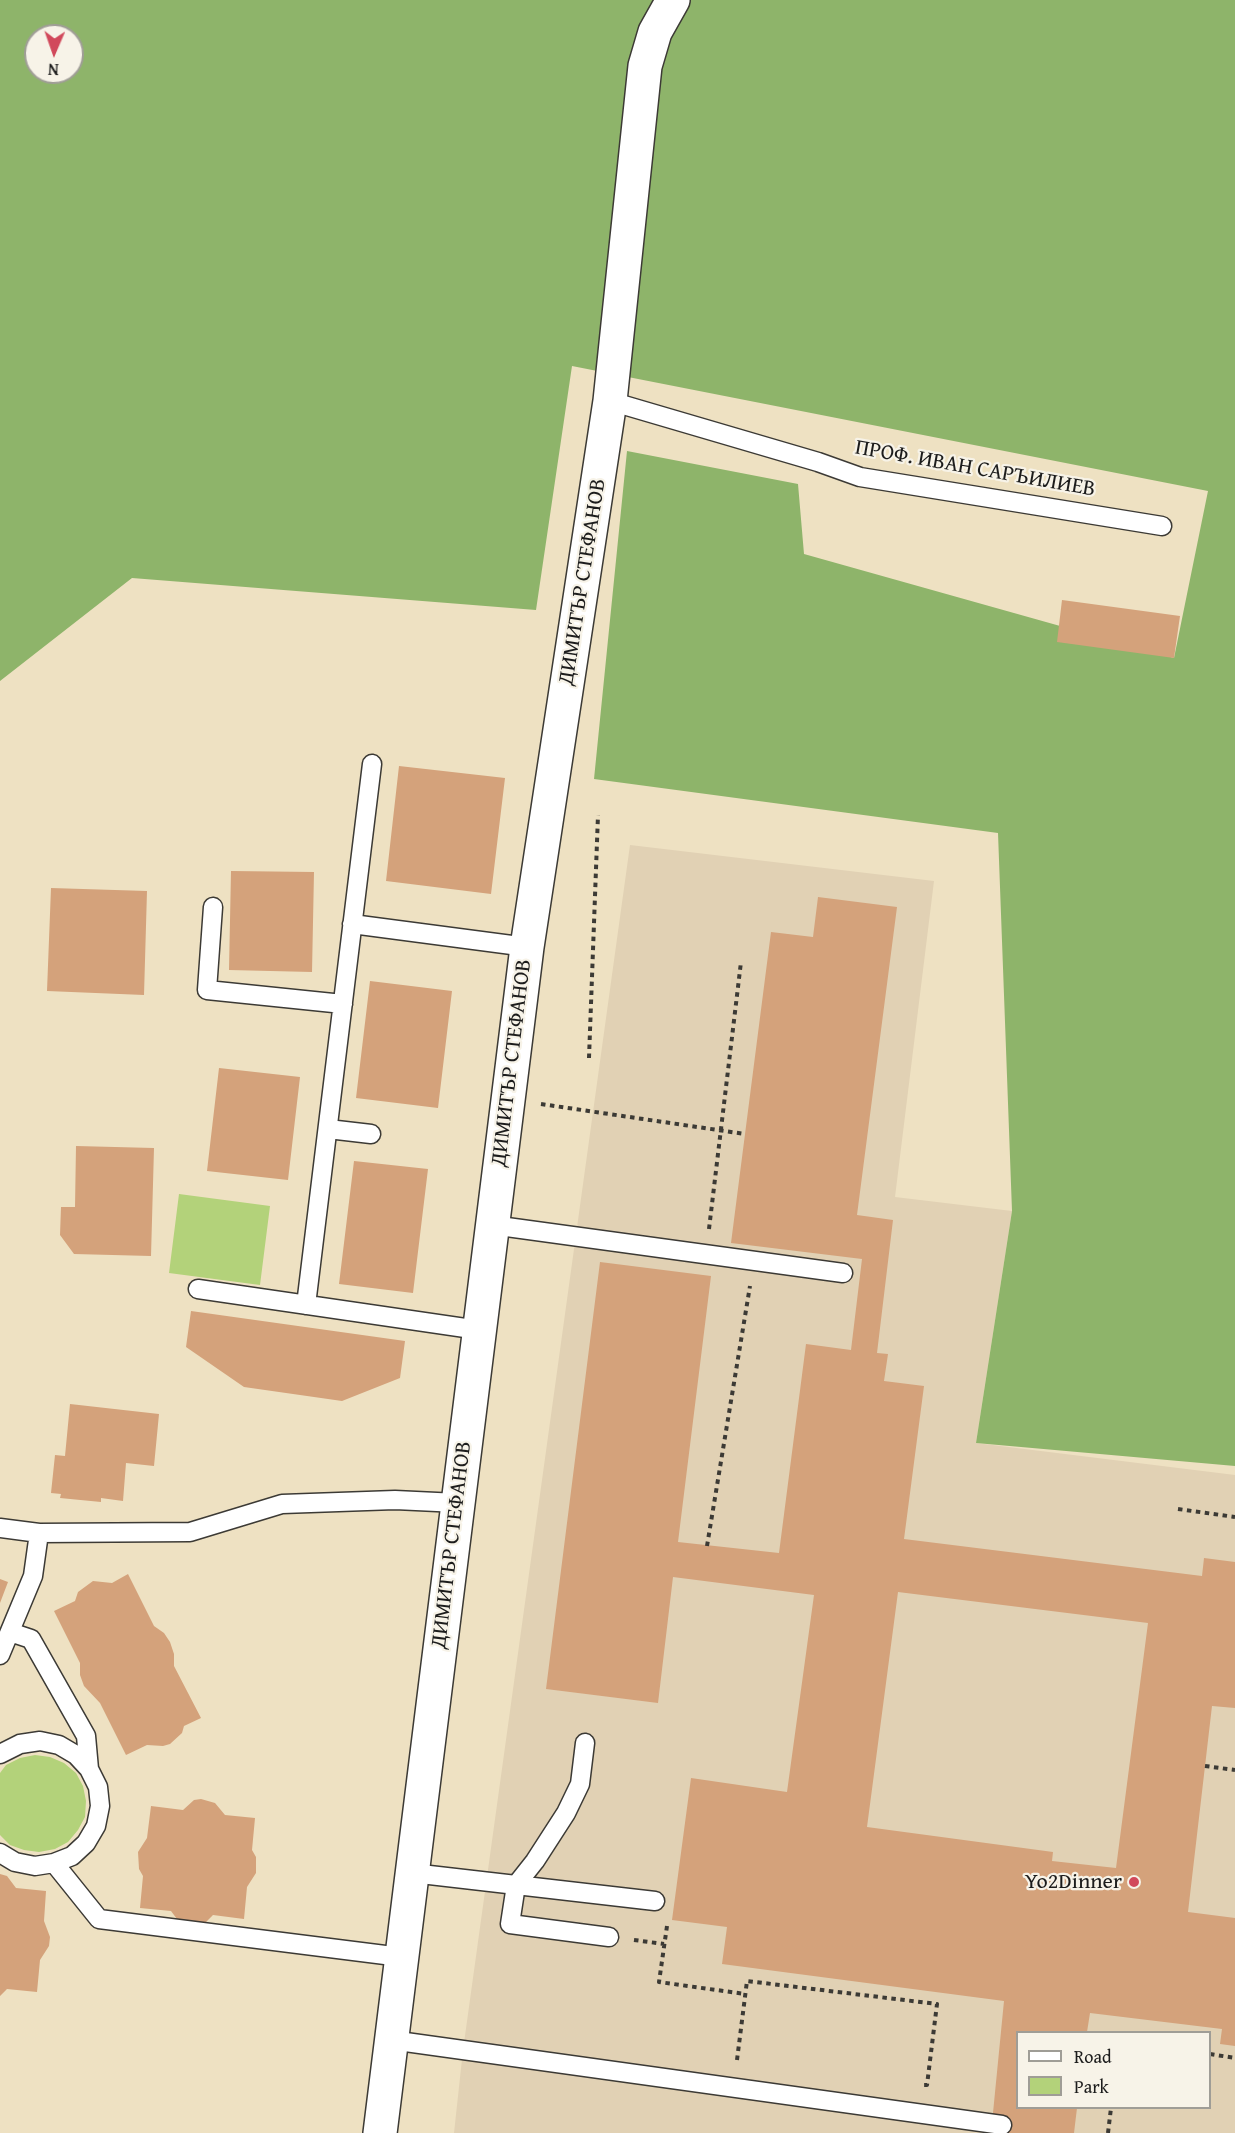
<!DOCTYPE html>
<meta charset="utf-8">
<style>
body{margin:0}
#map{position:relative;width:1235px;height:2133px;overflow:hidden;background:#eee1c2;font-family:"Gentium Book Plus",serif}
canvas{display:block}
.legend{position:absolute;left:1016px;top:2031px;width:195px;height:78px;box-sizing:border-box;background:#f7f3e8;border:2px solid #9f9d96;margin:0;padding:8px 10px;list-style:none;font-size:18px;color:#1c1c1c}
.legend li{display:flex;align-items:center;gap:12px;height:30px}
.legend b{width:30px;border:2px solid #9f9d96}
.north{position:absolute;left:24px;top:24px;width:60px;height:60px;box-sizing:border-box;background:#f7f3e8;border:2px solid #9f9d96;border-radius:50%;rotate:182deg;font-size:16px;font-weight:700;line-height:24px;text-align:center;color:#1c1c1c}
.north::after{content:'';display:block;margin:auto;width:21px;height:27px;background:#d1495b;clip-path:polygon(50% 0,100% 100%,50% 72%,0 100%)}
</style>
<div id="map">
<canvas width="1235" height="2133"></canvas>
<ul class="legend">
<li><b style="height:8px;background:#fff"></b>Road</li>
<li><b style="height:16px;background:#b3d27a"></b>Park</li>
</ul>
<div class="north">N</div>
</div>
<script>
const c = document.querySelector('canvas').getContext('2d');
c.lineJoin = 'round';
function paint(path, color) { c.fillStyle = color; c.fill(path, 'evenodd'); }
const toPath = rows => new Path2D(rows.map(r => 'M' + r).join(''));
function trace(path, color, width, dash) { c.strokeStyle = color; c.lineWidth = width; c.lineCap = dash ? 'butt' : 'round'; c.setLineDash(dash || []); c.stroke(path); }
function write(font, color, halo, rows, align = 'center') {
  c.font = font + ' "Gentium Book Plus",serif'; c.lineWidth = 4.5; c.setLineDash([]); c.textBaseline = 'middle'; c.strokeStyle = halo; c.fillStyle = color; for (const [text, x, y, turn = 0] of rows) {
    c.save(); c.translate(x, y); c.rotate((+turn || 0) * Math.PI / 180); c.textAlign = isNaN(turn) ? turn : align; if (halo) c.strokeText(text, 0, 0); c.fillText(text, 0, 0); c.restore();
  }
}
const built = toPath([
 [630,845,934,881,895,1197,1012,1211,976,1443,1235,1475,1235,2133,454,2133,463,2050],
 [1018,2032,1210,2032,1210,2108,1018,2108]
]);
const green = toPath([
 [179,1194,270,1206,260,1285,169,1273],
 [35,1755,50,1757,64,1763,76,1773,83,1786,86,1801,85,1817,78,1830,68,1842,55,1849,39,1852,24,1850,10,1845,0,1835,0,1773,6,1765,20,1758]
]);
const forest = toPath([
 [0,0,1235,0,1235,1466,976,1443,1012,1211,998,833,594,779,627,451,798,484,804,554,1174,658,1208,491,572,366,536,610,132,578,0,681],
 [36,36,72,36,72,72,36,72]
]);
const building = toPath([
 [1062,600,1180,616,1174,658,1057,642],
 [399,766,505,778,491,894,386,881],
 [231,871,314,872,312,972,229,970],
 [51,888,147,891,144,995,47,991],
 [818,897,897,907,857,1215,893,1220,877,1353,888,1354,884,1381,924,1386,904,1539,1202,1576,1204,1558,1235,1562,1235,1708,1212,1706,1188,1912,1235,1918,1235,2046,1220,2044,1222,2029,1090,2013,1087,2032,1018,2032,1018,2108,1077,2108,1074,2133,989,2133,992,2123,1004,2001,722,1964,727,1927,672,1920,691,1778,787,1792,814,1595,673,1577,658,1703,546,1689,600,1262,711,1276,678,1542,779,1553,806,1344,851,1350,862,1259,731,1243,771,932,813,937],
 [898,1592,1148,1623,1116,1868,1052,1861,1053,1852,867,1827],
 [370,981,452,991,438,1108,356,1098],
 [219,1068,300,1077,288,1180,207,1171],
 [76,1146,154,1148,151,1256,74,1254,60,1235,61,1207,75,1207],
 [354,1161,428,1169,413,1293,339,1284],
 [191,1311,405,1341,400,1378,342,1401,244,1387,186,1347],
 [70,1404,159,1414,154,1466,126,1463,123,1501,101,1498,101,1502,60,1498,61,1494,51,1493,55,1455,65,1456],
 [128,1574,154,1626,164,1633,170,1642,174,1654,174,1666,201,1718,184,1726,182,1733,170,1744,163,1746,147,1745,126,1755,100,1703,84,1686,80,1675,80,1663,54,1611,75,1601,78,1592,93,1581,112,1583],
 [0,1579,8,1582,0,1603],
 [201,1799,215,1803,225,1815,255,1818,252,1850,256,1857,256,1873,247,1887,244,1919,213,1915,202,1926,180,1923,171,1911,140,1908,143,1876,139,1869,138,1852,147,1838,151,1806,183,1810,194,1800],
 [0,1874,7,1876,16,1888,46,1891,44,1921,50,1937,49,1946,40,1960,37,1992,7,1989,0,1996]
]);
const path = toPath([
 [589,1058,598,815],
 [541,1104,745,1134],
 [709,1229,741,962],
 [1178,1509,1235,1517],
 [707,1546,750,1286],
 [1205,1766,1235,1770],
 [667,1926,659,1982,745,1994],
 [634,1940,664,1944],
 [1210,2054,1235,2058],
 [737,2060,747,1981,937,2004,927,2085,924,2085],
 [1108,2133,1111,2108]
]);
const service = toPath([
 [610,401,818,462,860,477,1162,526],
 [213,907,207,990,343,1004],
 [352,924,527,947],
 [328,1129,371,1134],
 [492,1225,843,1273],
 [198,1289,479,1330],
 [306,1305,372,764],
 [0,1528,39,1533,33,1576,0,1655],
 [39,1533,190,1532,282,1504,395,1500,458,1503],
 [10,1632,31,1639,86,1736,89,1769],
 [585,1743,580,1784,566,1813,535,1861,516,1885,510,1924,609,1937],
 [0,1754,20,1744,40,1741,59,1745,76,1755,89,1769,98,1787,100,1806,96,1826,86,1843,72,1856,54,1863,35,1866,15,1862,0,1853],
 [54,1863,99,1919,401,1957],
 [412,1873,655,1901],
 [391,2040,1002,2125]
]);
const minor = toPath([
 [380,2133,527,947,610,401,645,66,655,32,673,0]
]);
const markers = [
 [1134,1882,6,"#d1495b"]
];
const streetNames = [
 ["ПРОФ. ИВАН САРЪИЛИЕВ",975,469,10],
 ["ДИМИТЪР СТЕФАНОВ",583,582,-81],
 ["ДИМИТЪР СТЕФАНОВ",512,1063,-83],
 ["ДИМИТЪР СТЕФАНОВ",452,1545,-83]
];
const poiNames = [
 ["Yo2Dinner",1122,1882]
];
paint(built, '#e1d1b4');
paint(green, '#b3d27a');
paint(forest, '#8eb46a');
paint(building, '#d4a27b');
trace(service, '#3c3a35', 21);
trace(minor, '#3c3a35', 36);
trace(path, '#3c3a35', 4, [4.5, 4.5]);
trace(service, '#fff', 18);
trace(minor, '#fff', 33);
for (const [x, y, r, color] of markers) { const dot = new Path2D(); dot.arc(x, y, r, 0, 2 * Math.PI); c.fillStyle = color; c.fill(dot); trace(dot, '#f7f3e8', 2); }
write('22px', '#1c1c1c', '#f7f3e8', streetNames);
write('22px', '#1c1c1c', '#f7f3e8', poiNames, 'right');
</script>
